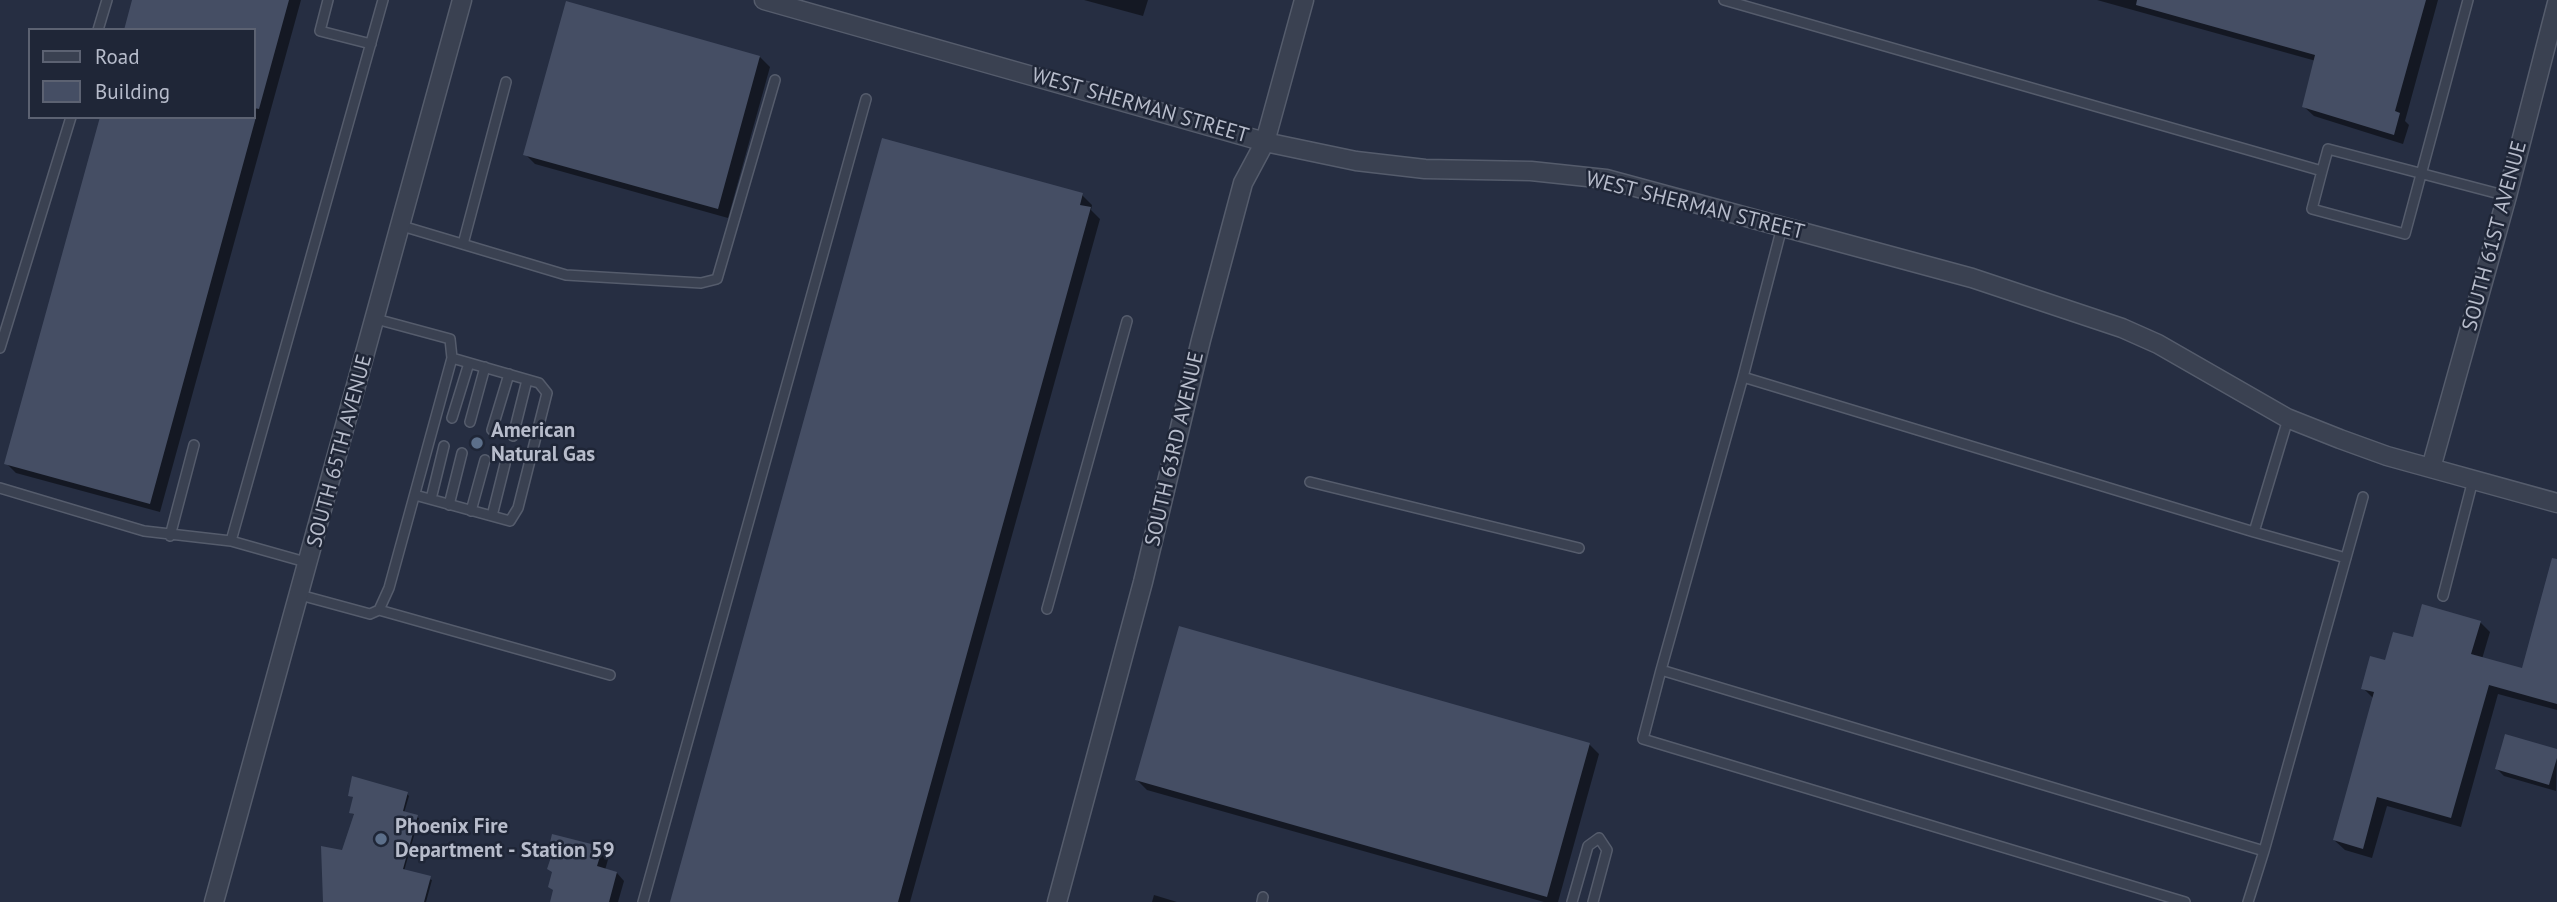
<!DOCTYPE html>
<style>
body{margin:0}
#map{position:relative;width:2557px;height:902px;overflow:hidden;background:#262e42;font-family:"PT Sans",sans-serif}
canvas{display:block}
.legend{position:absolute;left:28px;top:28px;width:228px;height:91px;box-sizing:border-box;background:#1f2637;border:2px solid #5c6272;margin:0;padding:9px 12px;list-style:none;font-size:21px;color:#b7bccb}
.legend li{display:flex;align-items:center;gap:14px;height:35px}
.legend b{width:35px;border:2px solid #5c6272}
</style>
<div id="map">
<canvas width="2557" height="902"></canvas>
<ul class="legend">
<li><b style="height:9px;background:#3a4151"></b>Road</li>
<li><b style="height:19px;background:#454e64"></b>Building</li>
</ul>
</div>
<script>
const c = document.querySelector('canvas').getContext('2d');
c.lineJoin = 'round';
function paint(path, color) { c.fillStyle = color; c.fill(path, 'evenodd'); }
const toPath = rows => new Path2D(rows.map(r => 'M' + r).join(''));
function trace(path, color, width, dash) { c.strokeStyle = color; c.lineWidth = width; c.lineCap = dash ? 'butt' : 'round'; c.setLineDash(dash || []); c.stroke(path); }
function write(font, color, halo, rows, align = 'center') {
  c.font = font + ' "PT Sans",sans-serif'; c.lineWidth = 5; c.setLineDash([]); c.textBaseline = 'middle'; c.strokeStyle = halo; c.fillStyle = color; for (const [text, x, y, turn = 0] of rows) {
    c.save(); c.translate(x, y); c.rotate((+turn || 0) * Math.PI / 180); c.textAlign = isNaN(turn) ? turn : align; if (halo) c.strokeText(text, 0, 0); c.fillText(text, 0, 0); c.restore();
  }
}
const shadow = toPath([
 [134,0,301,0,160,512,16,473,6,463,254,117,254,30],
 [1084,0,1148,0,1143,16],
 [2097,0,2438,0,2405,121,2409,125,2403,144,2314,116,2303,106,2316,61],
 [760,57,770,67,728,218,535,164,525,154],
 [1082,195,1092,205,1091,210,1100,219,910,902,672,902],
 [2557,589,2557,710,2498,694,2461,827,2387,806,2372,858,2345,850,2334,840,2374,699,2363,688,2386,662,2414,639,2480,622,2490,632,2482,659,2523,670],
 [1589,744,1599,754,1558,902,1544,902,1147,790,1137,780],
 [2557,751,2556,791,2504,776,2497,769],
 [407,794,409,796,404,813,419,818,404,871,432,880,426,902,325,902,355,815,351,813,354,798,350,795],
 [602,848,609,856,605,870,617,873,624,881,618,902,552,902],
 [1154,895,1177,902,1152,902]
]);
const building = toPath([
 [132,0,289,0,259,109,254,108,254,30,124,30],
 [2137,0,2426,0,2395,111,2400,113,2394,135,2302,107,2315,55,2136,5],
 [566,1,760,56,718,209,523,155],
 [100,117,256,117,150,504,4,464],
 [882,138,1083,193,1080,205,1091,207,898,902,670,902],
 [2552,558,2557,559,2557,704,2489,685,2451,818,2377,797,2363,849,2333,840,2374,692,2361,689,2370,656,2385,660,2393,632,2413,637,2422,604,2481,621,2471,654,2522,668],
 [1179,626,1590,743,1547,897,1135,780],
 [2505,734,2557,749,2557,758,2549,785,2495,769],
 [352,776,408,792,403,811,418,815,403,869,431,876,424,902,323,902,321,846,342,850,354,814,349,813,353,797,348,796],
 [552,834,603,847,597,866,617,872,609,902,550,902,553,890,548,887,552,872,547,869,552,854,548,851]
]);
const lane = toPath([
 [328,0,320,31,371,44],
 [1724,0,2322,171,2328,149,2507,196],
 [98,30,107,0],
 [2322,171,2312,209,2405,234,2468,0],
 [402,226,566,275,701,283,717,279,775,80],
 [1782,227,1743,377,2254,532,2288,419],
 [463,244,506,82],
 [0,348,71,117],
 [1743,377,1661,670,2264,851,2363,497],
 [452,418,469,363],
 [470,422,485,367],
 [492,430,509,374],
 [513,436,527,380],
 [1310,482,1579,548],
 [0,488,144,531,231,541],
 [415,495,510,521,518,508,547,393,539,383,452,358],
 [431,499,444,446],
 [449,505,462,453],
 [471,511,485,460],
 [492,516,505,464],
 [2254,532,2346,558],
 [170,536,194,445],
 [309,563,231,541,383,0],
 [300,595,370,614,379,610,389,588,452,358,450,339,376,319],
 [2443,596,2473,480],
 [1047,609,1127,321],
 [379,610,610,675],
 [1661,670,1643,739,2185,902],
 [643,902,866,99],
 [1262,902,1263,897],
 [1572,902,1588,846,1599,838,1607,850,1593,902],
 [2248,902,2264,851]
]);
const street = toPath([
 [764,0,1265,142,1356,161,1425,169,1531,171,1606,179,1972,278,2122,328,2158,344,2287,418,2340,439,2387,456,2557,503],
 [2431,468,2507,196,2557,3],
 [214,902,462,0],
 [1057,902,1143,582,1201,340,1243,183,1265,142,1304,0]
]);
const markers = [
 [477,443,7,"#5c6f8a"],
 [381,839,7,"#5c6f8a"]
];
const streetNames = [
 ["WEST SHERMAN STREET",1140,106,16],
 ["WEST SHERMAN STREET",1695,206,14],
 ["SOUTH 61ST AVENUE",2495,236,-75],
 ["SOUTH 63RD AVENUE",1175,449,-77],
 ["SOUTH 65TH AVENUE",340,451,-75]
];
const poiNames = [
 ["American",491,431],
 ["Natural Gas",491,455],
 ["Phoenix Fire",395,827],
 ["Department - Station 59",395,851]
];
paint(shadow, '#0007');
paint(building, '#454e64');
trace(lane, '#555c6c', 12);
trace(street, '#555c6c', 21);
trace(lane, '#3a4151', 9);
trace(street, '#3a4151', 18);
for (const [x, y, r, color] of markers) { const dot = new Path2D(); dot.arc(x, y, r, 0, 2 * Math.PI); c.fillStyle = color; c.fill(dot); trace(dot, '#1f2637', 2.5); }
write('21px', '#b7bccb', '#1f2637', streetNames);
write('bold 21px', '#b7bccb', '#1f2637', poiNames, 'left');
</script>
